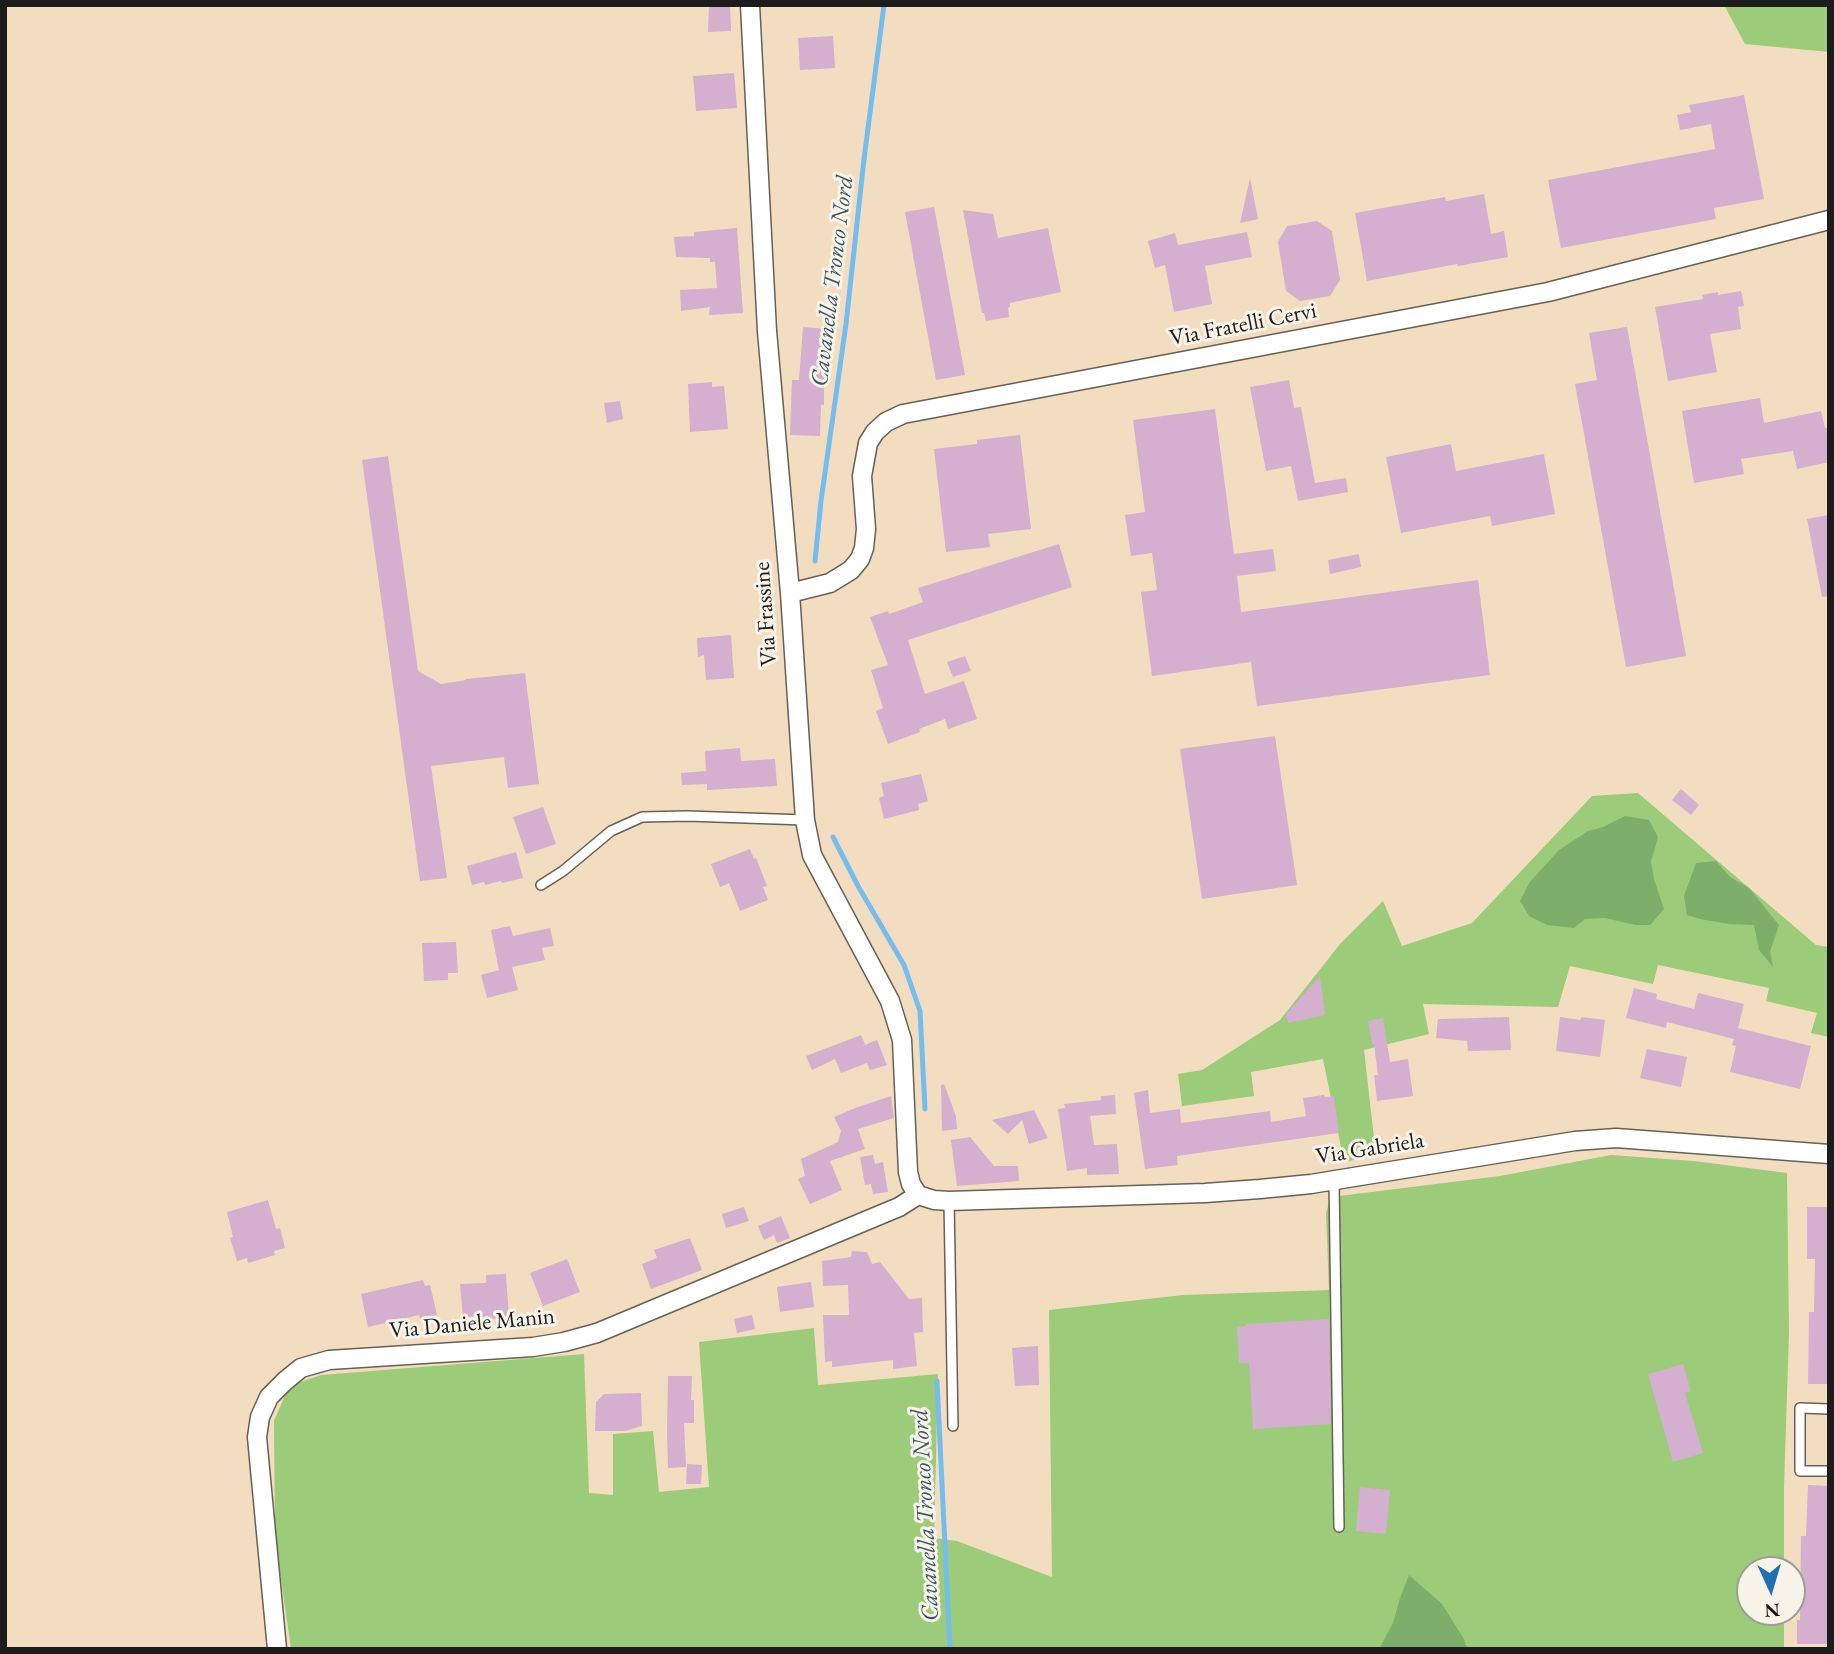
<!DOCTYPE html>
<style>
body{margin:0}
#map{position:relative;width:1834px;height:1654px;overflow:hidden;background:#f3ddc0;font-family:"EB Garamond",serif}
canvas{display:block}
.frame{position:absolute;inset:0;border:7px solid #1c1c1c;pointer-events:none}
.north{position:absolute;left:1736px;top:1556px;width:70px;height:70px;box-sizing:border-box;background:#f7f3e8;border:2px solid #9f9d96;border-radius:50%;rotate:176deg;font-size:19px;font-weight:700;line-height:28px;text-align:center;color:#1c1c1c}
.north::after{content:'';display:block;margin:auto;width:24px;height:32px;background:#1f6fb2;clip-path:polygon(50% 0,100% 100%,50% 72%,0 100%)}
</style>
<div id="map">
<canvas width="1834" height="1654"></canvas>
<div class="frame"></div>
<div class="north">N</div>
</div>
<script>
const c = document.querySelector('canvas').getContext('2d');
c.lineJoin = 'round';
function paint(path, color) { c.fillStyle = color; c.fill(path, 'evenodd'); }
const toPath = rows => new Path2D(rows.map(r => 'M' + r).join(''));
function trace(path, color, width, dash) { c.strokeStyle = color; c.lineWidth = width; c.lineCap = dash ? 'butt' : 'round'; c.setLineDash(dash || []); c.stroke(path); }
function write(font, color, halo, rows, align = 'center') {
  c.font = font + ' "EB Garamond",serif'; c.lineWidth = 6; c.setLineDash([]); c.textBaseline = 'middle'; c.strokeStyle = halo; c.fillStyle = color; for (const [text, x, y, turn = 0] of rows) {
    c.save(); c.translate(x, y); c.rotate((+turn || 0) * Math.PI / 180); c.textAlign = isNaN(turn) ? turn : align; if (halo) c.strokeText(text, 0, 0); c.fillText(text, 0, 0); c.restore();
  }
}
const green = toPath([
 [1724,5,1829,5,1829,52,1745,44],
 [1638,793,1816,945,1829,947,1829,1037,1811,1033,1817,1013,1766,1001,1769,988,1658,965,1653,984,1570,966,1558,1007,1423,1004,1429,1034,1364,1050,1376,1156,1344,1162,1323,1059,1251,1072,1254,1096,1182,1106,1178,1074,1202,1070,1280,1020,1340,944,1383,901,1402,946,1472,923,1592,796],
 [1611,1155,1694,1161,1787,1173,1789,1332,1784,1487,1784,1570,1750,1570,1750,1612,1784,1612,1784,1649,291,1649,275,1537,274,1421,289,1386,321,1375,584,1354,589,1493,613,1495,613,1434,653,1431,659,1492,709,1487,699,1342,814,1328,818,1385,938,1374,934,1538,957,1541,1052,1577,1049,1310,1183,1295,1329,1290,1326,1213,1331,1197,1500,1176]
]);
const forest = toPath([
 [1625,816,1649,820,1658,837,1651,862,1654,879,1664,909,1650,925,1636,925,1605,918,1585,919,1574,928,1547,925,1529,916,1520,901,1529,883,1559,850,1588,831,1603,827],
 [1716,861,1730,877,1749,888,1779,925,1770,952,1773,967,1759,950,1754,925,1729,924,1700,919,1687,915,1684,896,1696,863],
 [1409,1575,1442,1604,1464,1639,1467,1649,1379,1649,1393,1623,1400,1598]
]);
const stream = toPath([
 [815,561,821,501,846,324,864,159,884,5],
 [833,837,858,886,904,965,920,1011,925,1109],
 [937,1381,950,1649]
]);
const building = toPath([
 [709,5,730,5,731,31,708,32],
 [833,36,835,68,800,70,798,38],
 [734,73,737,108,696,111,693,76],
 [1744,95,1764,199,1714,208,1716,219,1561,248,1548,180,1715,149,1711,124,1680,130,1677,115,1691,112,1689,105],
 [1250,178,1258,219,1240,223],
 [1484,194,1491,234,1504,231,1508,257,1458,266,1457,264,1367,281,1355,213,1445,197,1446,201],
 [934,207,965,375,936,380,905,212],
 [963,210,993,214,998,238,1048,228,1061,292,1010,303,1010,307,1008,308,1009,317,986,321,984,313,982,313],
 [1317,221,1332,231,1340,280,1330,296,1300,301,1286,291,1278,242,1287,226],
 [737,228,743,313,709,315,710,307,681,311,680,290,717,288,715,262,710,262,710,258,676,257,674,237,694,236,694,232],
 [1247,232,1252,257,1205,266,1212,304,1174,312,1165,265,1155,268,1148,241,1175,233,1178,245],
 [1741,291,1744,306,1738,307,1741,329,1710,334,1717,372,1668,381,1655,307,1703,299,1702,295,1718,292,1718,295],
 [803,327,826,329,825,333,831,334,828,360,824,359,824,405,821,405,820,436,790,435,792,380,799,380],
 [1627,327,1686,656,1626,667,1575,384,1597,380,1589,333],
 [1289,380,1294,408,1301,407,1315,483,1346,478,1348,492,1298,501,1291,466,1266,471,1250,387],
 [712,382,712,387,724,386,728,429,690,432,688,384],
 [1760,398,1764,423,1821,411,1825,428,1829,427,1829,462,1797,469,1793,451,1741,459,1744,474,1694,483,1682,411],
 [620,401,623,419,607,423,604,403],
 [1215,409,1234,554,1273,549,1276,571,1237,576,1241,612,1478,580,1490,675,1257,706,1251,662,1152,676,1141,592,1157,590,1152,553,1131,556,1125,515,1145,512,1133,420],
 [1020,435,1031,529,988,534,990,547,946,552,934,449,977,444,977,440],
 [1451,444,1456,471,1544,454,1555,514,1492,526,1490,516,1401,533,1386,457],
 [388,456,418,671,441,684,466,680,466,679,525,673,539,784,508,788,504,757,431,766,447,878,420,881,362,460],
 [1829,515,1829,596,1822,597,1807,519],
 [1059,544,1072,587,908,640,925,694,964,681,977,719,948,729,945,719,919,729,920,732,888,744,876,711,883,708,871,670,888,665,870,617,888,611,889,614,923,602,918,588],
 [1359,554,1361,567,1330,574,1328,560],
 [731,635,734,678,706,680,704,655,698,657,697,638],
 [965,656,971,671,953,677,947,662],
 [1275,736,1297,885,1202,899,1180,749],
 [740,748,741,761,775,759,777,786,707,790,707,784,682,785,681,773,706,771,705,751],
 [921,774,928,801,918,804,919,810,884,819,879,798,884,796,881,783],
 [1681,789,1699,805,1691,815,1672,800],
 [543,807,556,844,526,854,513,817],
 [750,849,754,859,756,858,767,886,763,887,768,900,740,911,729,883,720,887,711,864],
 [516,852,523,878,502,883,501,881,485,885,484,882,472,885,467,866],
 [510,926,513,936,550,928,554,946,542,948,545,960,512,967,518,990,487,998,481,975,499,970,491,930],
 [456,942,458,973,448,973,448,980,424,981,422,943],
 [1320,976,1325,1015,1288,1023,1286,1014],
 [1634,988,1657,994,1656,999,1694,1009,1698,993,1744,1004,1738,1028,1811,1046,1800,1089,1730,1072,1736,1046,1732,1045,1734,1039,1667,1022,1666,1028,1626,1018],
 [1509,1017,1511,1050,1468,1051,1467,1041,1436,1038,1438,1019],
 [1560,1017,1580,1020,1582,1017,1605,1020,1600,1057,1556,1051],
 [1383,1018,1390,1062,1408,1059,1413,1096,1377,1101,1374,1075,1378,1075,1374,1044,1372,1044,1368,1021],
 [861,1035,865,1044,862,1046,877,1040,887,1065,870,1070,867,1063,841,1073,835,1059,812,1070,806,1056],
 [1647,1049,1687,1057,1681,1087,1640,1078],
 [944,1084,956,1116,957,1129,942,1131,941,1085],
 [1148,1090,1150,1113,1180,1109,1181,1123,1270,1111,1271,1122,1306,1116,1303,1098,1324,1095,1325,1097,1334,1096,1339,1133,1177,1156,1178,1165,1145,1169,1134,1093],
 [1115,1095,1116,1114,1090,1116,1094,1145,1117,1144,1119,1174,1087,1175,1087,1168,1067,1171,1058,1109,1065,1108,1064,1104,1101,1100,1101,1096],
 [891,1096,894,1118,858,1129,865,1149,830,1161,842,1190,810,1204,798,1179,805,1176,801,1159,838,1142,841,1131,834,1117,855,1108],
 [1034,1110,1048,1138,1029,1144,1022,1120,1008,1134,992,1120],
 [970,1137,994,1166,1018,1166,1019,1181,957,1186,951,1140],
 [873,1155,875,1164,883,1162,888,1192,873,1194,871,1184,865,1185,860,1157],
 [268,1200,276,1229,280,1228,285,1248,274,1251,275,1255,248,1263,247,1258,237,1261,230,1238,233,1237,227,1212],
 [744,1207,749,1221,726,1228,722,1214],
 [1807,1207,1829,1207,1829,1384,1808,1384,1809,1312,1814,1312,1815,1259,1807,1259],
 [781,1216,790,1238,777,1243,774,1235,764,1240,758,1226],
 [690,1238,702,1270,651,1289,642,1264,657,1258,654,1250],
 [852,1251,867,1252,872,1264,880,1262,909,1299,922,1298,923,1332,914,1333,917,1366,893,1369,893,1360,832,1367,832,1361,825,1362,823,1315,849,1315,848,1285,823,1286,822,1261,851,1257],
 [567,1259,580,1292,543,1306,530,1273],
 [506,1274,509,1318,481,1320,481,1316,463,1317,460,1284,486,1283,486,1275],
 [423,1280,425,1286,430,1285,437,1315,420,1319,419,1315,368,1327,361,1294],
 [811,1282,814,1307,780,1312,777,1287],
 [752,1315,755,1329,737,1333,734,1319],
 [1329,1319,1331,1424,1253,1429,1249,1363,1239,1363,1237,1327,1246,1326,1246,1324],
 [1038,1346,1039,1385,1015,1386,1012,1348],
 [1683,1364,1691,1391,1685,1393,1703,1453,1673,1462,1648,1374],
 [668,1376,692,1376,691,1400,694,1400,694,1423,684,1423,686,1467,668,1468,667,1433],
 [641,1393,642,1426,625,1431,595,1431,596,1402,604,1394],
 [687,1464,702,1465,701,1484,686,1484],
 [1808,1485,1829,1486,1829,1644,1797,1644,1797,1620,1800,1620,1801,1536,1806,1536],
 [1360,1487,1390,1490,1386,1534,1356,1531]
]);
const service = toPath([
 [541,885,563,871,611,831,642,817,687,816,805,820],
 [1334,1180,1339,1527],
 [949,1201,953,1426],
 [1829,1409,1800,1408,1800,1471,1829,1471]
]);
const minor = toPath([
 [750,5,767,331,790,593,805,820,812,855,890,1001,902,1040,908,1172,911,1184,918,1195],
 [790,593,830,583,851,570,860,559,864,548,866,529,862,476,868,443,875,432,886,422,903,414,1548,292,1829,220],
 [918,1195,934,1200,949,1201,1205,1193,1260,1189,1311,1184,1575,1141,1616,1138,1829,1154],
 [277,1649,257,1437,260,1417,269,1397,285,1381,301,1368,329,1360,533,1347,564,1342,597,1333,899,1207,918,1195]
]);
const streetNames = [
 ["Via Fratelli Cervi",1243,325,-11],
 ["Via Frassine",766,614,-94],
 ["Via Gabriela",1370,1149,-9],
 ["Via Daniele Manin",472,1324,-5]
];
const waterNames = [
 ["Cavanella Tronco Nord",833,281,-83],
 ["Cavanella Tronco Nord",926,1515,-93]
];
paint(green, '#9ccb7a');
paint(forest, '#7daf6a');
trace(stream, '#75bded', 5);
paint(building, '#d4afcf');
trace(service, '#676055', 12);
trace(minor, '#676055', 21);
trace(service, '#fff', 9);
trace(minor, '#fff', 18);
write('23px', '#1c1c1c', '#f7f3e8', streetNames);
write('italic 24px', '#3b5465', '#f7f3e8', waterNames);
</script>
